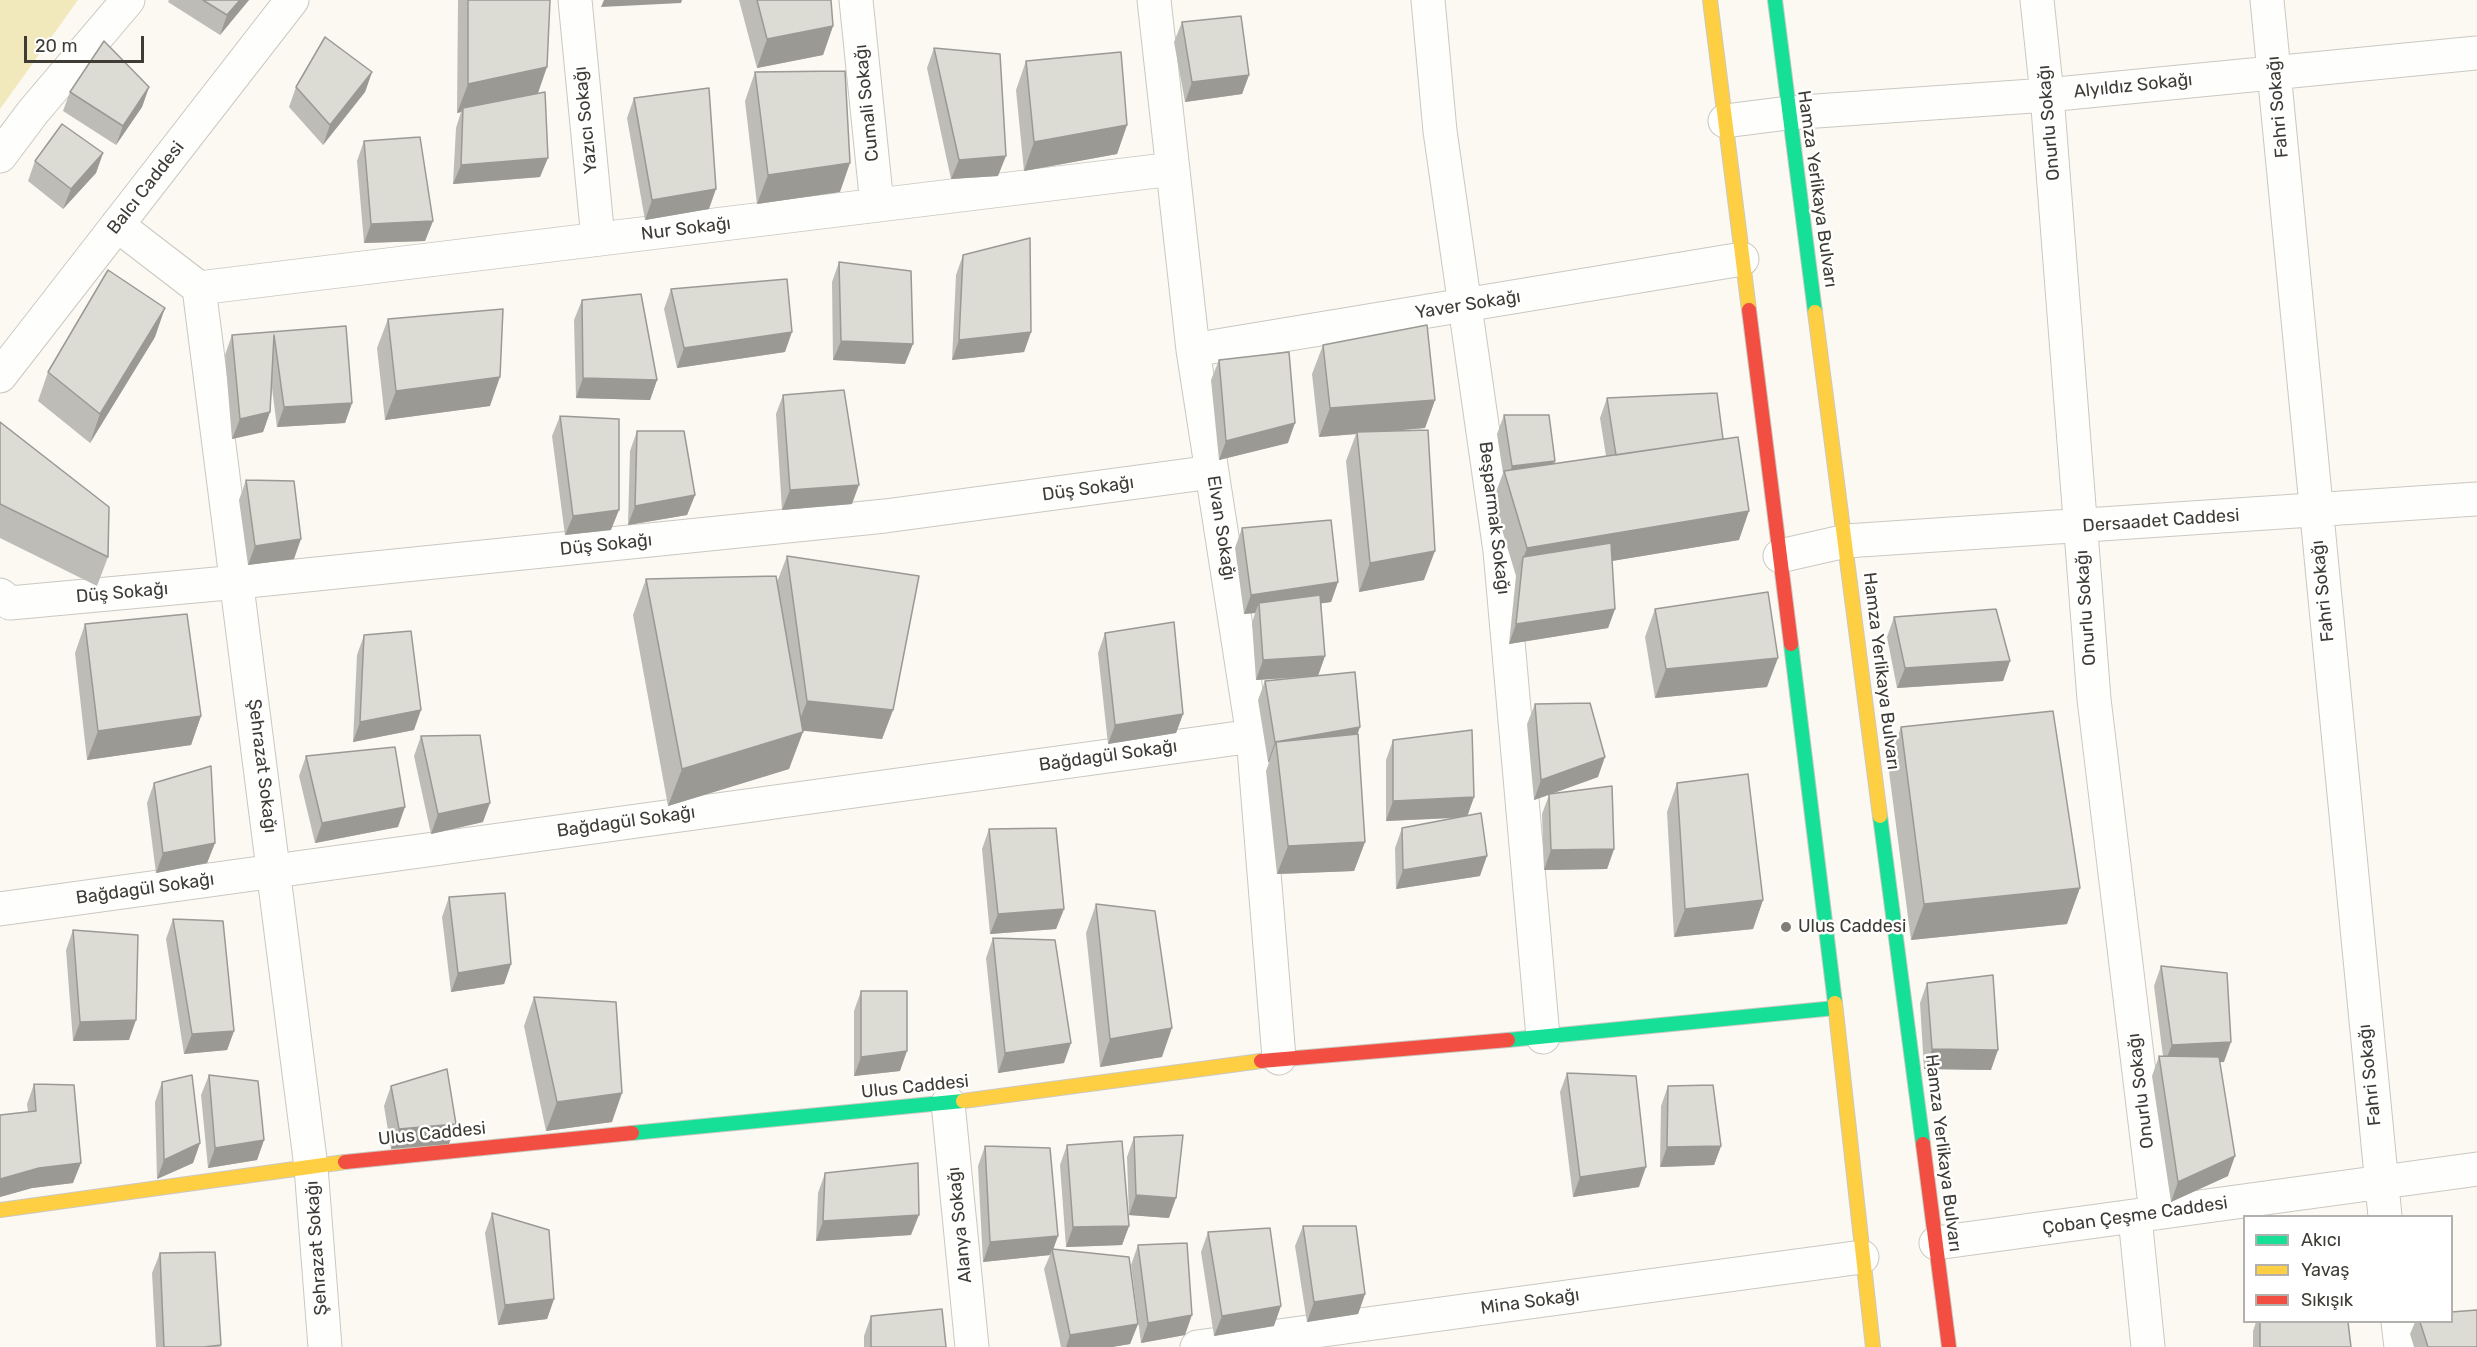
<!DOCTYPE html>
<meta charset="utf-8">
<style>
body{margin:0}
#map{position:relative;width:2477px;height:1347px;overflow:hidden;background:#fbf9f1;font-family:Rubik,sans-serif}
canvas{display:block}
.legend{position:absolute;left:2243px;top:1215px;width:210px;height:108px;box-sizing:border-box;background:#fff;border:2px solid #b2b1ae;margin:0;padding:8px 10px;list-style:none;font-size:18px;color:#3e3c35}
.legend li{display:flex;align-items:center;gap:12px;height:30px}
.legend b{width:30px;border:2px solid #b2b1ae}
.scale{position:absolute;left:24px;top:36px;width:120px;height:27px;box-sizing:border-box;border:3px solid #3e3c35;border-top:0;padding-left:8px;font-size:18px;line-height:21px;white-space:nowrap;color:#3e3c35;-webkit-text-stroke:4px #fff;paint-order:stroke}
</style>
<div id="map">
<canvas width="2477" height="1347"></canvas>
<ul class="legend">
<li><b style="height:8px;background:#16e098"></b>Akıcı</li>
<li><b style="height:8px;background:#ffcf43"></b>Yavaş</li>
<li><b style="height:8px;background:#f24e42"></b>Sıkışık</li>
</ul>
<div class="scale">20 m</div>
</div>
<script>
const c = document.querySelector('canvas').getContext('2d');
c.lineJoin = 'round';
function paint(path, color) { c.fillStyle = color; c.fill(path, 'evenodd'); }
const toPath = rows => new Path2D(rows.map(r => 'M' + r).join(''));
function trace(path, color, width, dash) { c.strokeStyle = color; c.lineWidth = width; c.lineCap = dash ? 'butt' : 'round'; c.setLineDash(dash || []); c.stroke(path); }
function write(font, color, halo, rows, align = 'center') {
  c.font = font + ' Rubik,sans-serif'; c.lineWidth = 5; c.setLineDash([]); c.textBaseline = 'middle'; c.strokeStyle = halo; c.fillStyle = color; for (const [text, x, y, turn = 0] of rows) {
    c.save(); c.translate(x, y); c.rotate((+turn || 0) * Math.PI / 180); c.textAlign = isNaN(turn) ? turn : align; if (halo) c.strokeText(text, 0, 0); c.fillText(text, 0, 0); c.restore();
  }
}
const green = toPath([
 [0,0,78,0,0,109]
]);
const street = toPath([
 [575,0,598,239],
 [856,0,877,205],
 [1154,0,1193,350,1253,736,1279,1058],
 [1428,0,1440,131,1500,551,1543,1037],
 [2037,0,2047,95,2094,699,2156,1213],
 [2267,0,2385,1216],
 [1725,121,1788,113,2047,95,2477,53],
 [0,156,33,112,128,0],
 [117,225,199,288,311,1167,325,1347],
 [199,288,1173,169],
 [1193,350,1742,259],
 [0,376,292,0],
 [1780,556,1846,541,2477,499],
 [0,595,10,603,238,582,885,516,1212,472],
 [0,909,1253,736],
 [948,1103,972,1347],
 [2135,1217,2148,1347],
 [1936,1243,2477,1169],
 [2398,1322,2401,1347],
 [1197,1347,1862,1257]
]);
const fast = toPath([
 [1775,0,1815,312],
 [1791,644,1835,1003],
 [1880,816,1923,1144],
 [1508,1040,1835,1008],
 [632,1133,963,1101]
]);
const slow = toPath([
 [1710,0,1749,310],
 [1815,312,1880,816],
 [1835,1003,1873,1347],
 [963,1101,1261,1061],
 [0,1210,345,1162]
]);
const jam = toPath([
 [1749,310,1791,644],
 [1261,1061,1508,1040],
 [1923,1144,1949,1347],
 [345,1162,632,1133]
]);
const wall = toPath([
 [169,0,249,0,220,35,168,2],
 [458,0,550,0,538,93,540,177,453,184,456,128,461,112,457,113],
 [739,0,831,0,833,26,823,55,757,68],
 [1182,22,1249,75,1242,94,1185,102,1174,42],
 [934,48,998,176,951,179,927,68],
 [1026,61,1127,125,1117,154,1024,171,1016,90],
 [372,72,365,92,323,145,289,107,296,87],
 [755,72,840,192,757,204,745,101],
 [149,87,142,107,116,145,63,111,70,92],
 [634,98,709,209,645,220,627,118],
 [364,141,433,221,425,241,364,243,357,161],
 [103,153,96,173,63,209,28,181,35,161],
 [963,255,1031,332,1024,352,952,360,956,275],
 [839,262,905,364,833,360,832,282],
 [671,289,785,352,677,368,664,309],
 [582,300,657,380,650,400,576,398,574,320],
 [388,319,490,406,385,420,377,348],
 [346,326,352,403,345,423,277,427,272,388,270,412,263,432,232,439,225,355,232,335],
 [155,337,90,443,38,401,48,372],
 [1323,345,1435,400,1425,428,1400,430,1424,580,1359,592,1346,461,1356,434,1319,437,1312,374],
 [1219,360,1288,443,1219,460,1211,380],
 [783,395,852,504,782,510,776,414],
 [1607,398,1723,439,1739,540,1612,561,1615,609,1608,628,1509,644,1516,576,1493,500,1503,473,1497,434,1504,415,1555,461,1554,464,1606,456,1600,418],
 [560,416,611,530,565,535,552,436],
 [0,422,108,557,97,586,0,538],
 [637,431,695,495,687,515,628,525,630,451],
 [246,480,294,559,248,565,239,500],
 [1242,528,1338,582,1331,602,1321,603,1325,656,1318,675,1358,734,1365,842,1354,871,1277,874,1266,771,1269,762,1268,762,1258,700,1265,681,1305,677,1256,680,1252,623,1255,613,1244,614,1235,548],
 [787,556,893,710,882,739,802,730,789,769,668,806,633,615,646,579,777,582],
 [1655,609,1767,687,1655,698,1645,637],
 [1894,617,2010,661,2003,681,1897,688,1887,637],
 [85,624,201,716,191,745,87,760,75,653],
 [1105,633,1183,714,1176,733,1108,744,1098,653],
 [364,635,414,730,353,742,357,655],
 [1535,704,1598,777,1554,793,1614,849,1607,869,1544,870,1542,814,1549,795,1534,800,1527,724],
 [1901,727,2067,924,1911,940,1888,764],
 [421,736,483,822,431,834,414,756],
 [1393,740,1474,797,1467,816,1480,876,1396,889,1395,848,1402,828,1457,818,1386,821,1386,760],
 [306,756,398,827,315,843,299,776],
 [154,783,215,843,207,863,156,873,147,803],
 [1677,783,1763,900,1753,929,1674,937,1667,812],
 [989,829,1064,909,1056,929,990,934,982,849],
 [449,897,511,964,504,984,451,992,442,917],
 [1096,904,1162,1057,1100,1067,1086,933],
 [173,919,234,1031,227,1050,184,1054,166,939],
 [73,930,129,1040,73,1041,66,950],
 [993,938,1064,1063,998,1073,986,958],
 [2161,966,2224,1062,2219,1062,2228,1176,2171,1202,2152,1076,2159,1056,2163,1056,2154,986],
 [1927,983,1991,1070,1924,1069,1920,1003],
 [861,991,900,1071,854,1076,854,1011],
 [534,997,612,1122,546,1131,524,1026],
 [1567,1073,1639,1187,1573,1197,1560,1092],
 [209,1075,264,1140,257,1160,208,1168,201,1095],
 [162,1082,200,1143,193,1163,157,1179,155,1102],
 [34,1084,73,1183,32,1188,0,1197,0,1115,28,1112,27,1104],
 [391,1086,449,1144,391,1149,384,1106],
 [1668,1086,1721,1146,1714,1165,1660,1167,1661,1106],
 [1134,1137,1169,1218,1129,1215,1127,1157],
 [1067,1145,1129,1226,1122,1245,1066,1247,1060,1165],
 [985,1146,1058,1236,1053,1250,1138,1324,1130,1344,1112,1347,1061,1347,1044,1269,1050,1255,983,1262,978,1166],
 [825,1173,911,1235,816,1241,818,1193],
 [492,1213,554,1299,547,1319,498,1325,485,1233],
 [1303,1226,1365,1294,1358,1314,1307,1322,1295,1246],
 [1208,1232,1274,1326,1214,1336,1201,1252],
 [1138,1245,1185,1335,1141,1343,1131,1265],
 [160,1253,221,1347,156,1347,152,1273],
 [871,1316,946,1347,864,1347,864,1336],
 [2256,1322,2348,1322,2351,1347,2253,1347,2253,1331],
 [2415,1322,2451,1322,2477,1347,2414,1347,2410,1334]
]);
const shadedWall = toPath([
 [240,0,249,0,220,35,227,15],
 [604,0,682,0,681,3,601,7],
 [833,26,823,55,757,68,767,39],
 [547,67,537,96,463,108,461,112,457,113,468,84],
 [372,72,365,92,323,145,330,125],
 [1249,75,1242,94,1185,102,1192,82],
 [149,87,142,107,116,145,123,126],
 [1127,125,1117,154,1024,171,1034,142],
 [103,153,96,173,63,209,71,189],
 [1006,156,998,176,951,179,959,160],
 [548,158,540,177,453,184,461,165],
 [850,163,840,192,757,204,768,175],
 [716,189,709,209,645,220,652,200],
 [433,221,425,241,364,243,371,224],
 [165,308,155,337,90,443,100,414],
 [792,332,785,352,677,368,684,348],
 [1031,332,1024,352,952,360,959,340],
 [841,341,913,344,905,364,833,360],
 [500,377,490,406,385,420,396,391],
 [583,378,657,380,650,400,576,398],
 [1435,400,1425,428,1357,434,1357,432,1356,434,1319,437,1330,408],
 [352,403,345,423,277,427,284,407],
 [270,412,263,432,232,439,240,419],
 [1295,423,1288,443,1219,460,1226,441],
 [1555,461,1548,481,1507,481,1512,466],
 [859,485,852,504,782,510,790,490],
 [695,495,687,515,628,525,635,506],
 [619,510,611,530,565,535,573,516],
 [1749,511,1739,540,1521,576,1523,557,1516,576,1527,548],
 [301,539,294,559,248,565,255,546],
 [1435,551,1424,580,1359,592,1370,563],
 [1338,582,1331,602,1260,612,1259,603,1255,613,1244,614,1251,595],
 [1615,609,1608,628,1509,644,1516,624],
 [1325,656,1318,676,1256,680,1263,660],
 [1778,658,1767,687,1655,698,1666,669],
 [2010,661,2003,681,1897,688,1905,668],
 [807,701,893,710,882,739,796,730],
 [421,710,414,730,353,742,360,722],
 [1183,714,1176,733,1108,744,1115,725],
 [201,716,191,745,87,760,98,731],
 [1360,727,1353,747,1276,742],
 [803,732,789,769,668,806,682,769],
 [1275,742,1276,742,1269,762,1268,762],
 [1605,757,1598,777,1534,800,1541,780],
 [1474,797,1467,817,1386,821,1393,801],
 [490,803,483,822,431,834,438,814],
 [405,807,398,827,315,843,322,823],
 [1365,842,1354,871,1277,874,1288,846],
 [215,843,207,863,156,873,163,853],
 [1614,849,1607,869,1544,870,1551,850],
 [1487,856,1480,876,1396,889,1403,870],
 [2080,888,2067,924,1911,940,1924,904],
 [1763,900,1753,929,1674,937,1685,909],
 [1064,909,1056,929,990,934,998,914],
 [511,964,504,984,451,992,458,973],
 [136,1020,129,1040,73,1041,80,1022],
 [1172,1028,1162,1057,1100,1067,1110,1039],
 [234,1031,227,1050,184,1054,192,1034],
 [2231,1042,2224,1062,2164,1064,2172,1045],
 [1071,1043,1064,1063,998,1073,1005,1053],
 [1932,1049,1998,1050,1991,1070,1924,1069],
 [907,1051,900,1071,854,1076,861,1057],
 [622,1093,612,1122,546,1131,557,1102],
 [456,1124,449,1144,391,1149,399,1129],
 [264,1140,257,1160,208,1168,215,1148],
 [200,1143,193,1163,157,1179,164,1160],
 [1721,1146,1714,1165,1660,1167,1667,1147],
 [2235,1156,2228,1176,2171,1202,2178,1182],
 [81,1163,73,1183,32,1188,0,1197,0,1179,39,1168],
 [1646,1167,1639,1187,1573,1197,1580,1177],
 [1136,1195,1176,1198,1169,1218,1129,1215],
 [919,1215,911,1235,816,1241,823,1221],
 [1129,1226,1122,1245,1066,1247,1073,1227],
 [1058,1236,1052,1252,1052,1249,1050,1255,983,1262,990,1242],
 [1365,1294,1358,1314,1307,1322,1314,1302],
 [554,1299,547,1319,498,1325,505,1305],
 [1281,1306,1274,1326,1214,1336,1222,1316],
 [1192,1315,1185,1335,1141,1343,1148,1323],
 [1138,1324,1130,1344,1112,1347,1066,1347,1070,1335]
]);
const building = toPath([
 [203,0,240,0,227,15,203,0],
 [468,0,550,0,547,67,468,84,468,0],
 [757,0,831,0,833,26,767,39,757,0],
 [1241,16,1249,75,1192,82,1182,22,1241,16],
 [325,37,372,72,330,125,296,87,325,37],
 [104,41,149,87,123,126,70,92,104,41],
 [934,48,1000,54,1006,156,959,160,934,48],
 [1121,52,1127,125,1034,142,1026,61,1121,52],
 [845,71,850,163,768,175,755,72,845,71],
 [709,88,716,189,652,200,634,98,709,88],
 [545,92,548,158,461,165,463,108,545,92],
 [62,124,103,153,71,189,35,161,62,124],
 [420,137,433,221,371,224,364,141,420,137],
 [1030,238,1031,332,959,340,963,255,1030,238],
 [839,262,911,271,913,344,841,341,839,262],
 [108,270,165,308,100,414,48,372,108,270],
 [787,279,792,332,684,348,671,289,787,279],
 [641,294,657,380,583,378,582,300,641,294],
 [503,309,500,377,396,391,388,319,503,309],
 [1427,325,1435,400,1330,408,1323,345,1427,325],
 [346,326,352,403,284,407,274,335,270,412,240,419,232,335,346,326],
 [1289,352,1295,423,1226,441,1219,360,1289,352],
 [844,390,859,485,790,490,783,395,844,390],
 [1717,393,1723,439,1616,455,1607,398,1717,393],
 [1504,415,1549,415,1555,461,1512,466,1504,415],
 [560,416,619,419,619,510,573,516,560,416],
 [0,422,109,507,108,557,0,504,0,422],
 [1428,430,1435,551,1370,563,1357,432,1428,430],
 [637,431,684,431,695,495,635,506,637,431],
 [1738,437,1749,511,1527,548,1504,471,1738,437],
 [246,480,294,481,301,539,255,546,246,480],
 [1331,520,1338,582,1251,595,1242,528,1331,520],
 [1611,543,1615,609,1516,624,1523,557,1611,543],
 [787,556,919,576,893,710,807,701,787,556],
 [776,576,803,732,682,769,646,579,776,576],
 [1768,592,1778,658,1666,669,1655,609,1768,592],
 [1320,595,1325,656,1263,660,1259,603,1320,595],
 [1996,609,2010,661,1905,668,1894,617,1996,609],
 [187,614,201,716,98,731,85,624,187,614],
 [1174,622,1183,714,1115,725,1105,633,1174,622],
 [411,631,421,710,360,722,364,635,411,631],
 [1355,672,1360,727,1275,742,1265,681,1355,672],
 [1590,703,1605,757,1541,780,1535,704,1590,703],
 [2053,711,2080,888,1924,904,1901,727,2053,711],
 [1472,730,1474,797,1393,801,1393,740,1472,730],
 [1358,734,1365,842,1288,846,1276,742,1358,734],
 [480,735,490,803,438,814,421,736,480,735],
 [395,747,405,807,322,823,306,756,395,747],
 [211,766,215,843,163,853,154,783,211,766],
 [1748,774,1763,900,1685,909,1677,783,1748,774],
 [1612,786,1614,849,1551,850,1549,794,1612,786],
 [1481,813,1487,856,1403,870,1402,828,1481,813],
 [1056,828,1064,909,998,914,989,829,1056,828],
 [505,893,511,964,458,973,449,897,505,893],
 [1096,904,1155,911,1172,1028,1110,1039,1096,904],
 [173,919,223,921,234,1031,192,1034,173,919],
 [73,930,138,935,136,1020,80,1022,73,930],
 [993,938,1055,940,1071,1043,1005,1053,993,938],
 [2161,966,2227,973,2231,1042,2172,1045,2161,966],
 [1993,975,1998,1050,1932,1049,1927,983,1993,975],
 [861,991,907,991,907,1051,861,1057,861,991],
 [534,997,616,1002,622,1093,557,1102,534,997],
 [2159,1056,2219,1057,2235,1156,2178,1182,2159,1056],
 [447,1069,456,1124,399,1129,391,1086,447,1069],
 [1567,1073,1636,1076,1646,1167,1580,1177,1567,1073],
 [192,1075,200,1143,164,1160,162,1082,192,1075],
 [209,1075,258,1081,264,1140,215,1148,209,1075],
 [34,1084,74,1085,81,1163,39,1168,0,1179,0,1115,36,1111,34,1084],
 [1713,1085,1721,1146,1667,1147,1668,1086,1713,1085],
 [1183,1135,1176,1198,1136,1195,1134,1137,1183,1135],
 [1122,1141,1129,1226,1073,1227,1067,1145,1122,1141],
 [985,1146,1050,1148,1058,1236,990,1242,985,1146],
 [918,1163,919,1215,823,1221,825,1173,918,1163],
 [492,1213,549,1230,554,1299,505,1305,492,1213],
 [1303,1226,1356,1226,1365,1294,1314,1302,1303,1226],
 [1270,1228,1281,1306,1222,1316,1208,1232,1270,1228],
 [1187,1243,1192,1315,1148,1323,1138,1245,1187,1243],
 [1052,1249,1129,1257,1138,1324,1070,1335,1052,1249],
 [215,1252,221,1345,204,1347,164,1347,160,1253,215,1252],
 [942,1309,946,1347,871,1347,871,1316,942,1309],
 [2477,1310,2477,1347,2428,1347,2420,1322,2451,1322,2451,1312,2477,1310],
 [2260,1322,2348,1322,2351,1347,2260,1347,2260,1322]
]);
const markers = [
 [1786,927,6,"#807e77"]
];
const streetNames = [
 ["Alyıldız Sokağı",2133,86,-6],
 ["Cumali Sokağı",867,103,-96],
 ["Fahri Sokağı",2278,107,-95],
 ["Yazıcı Sokağı",586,120,-96],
 ["Onurlu Sokağı",2049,123,-95],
 ["Balcı Caddesi",146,188,-52],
 ["Hamza Yerlikaya Bulvarı",1817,189,82],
 ["Nur Sokağı",686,229,-7],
 ["Yaver Sokağı",1468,305,-9],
 ["Düş Sokağı",1088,489,-8],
 ["Beşparmak Sokağı",1494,518,83],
 ["Dersaadet Caddesi",2161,521,-4],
 ["Elvan Sokağı",1221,528,81],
 ["Düş Sokağı",606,545,-6],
 ["Fahri Sokağı",2323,591,-96],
 ["Düş Sokağı",122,593,-5],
 ["Onurlu Sokağı",2086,608,-94],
 ["Hamza Yerlikaya Bulvarı",1881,671,83],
 ["Bağdagül Sokağı",1108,756,-8],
 ["Şehrazat Sokağı",262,766,83],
 ["Bağdagül Sokağı",626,822,-8],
 ["Bağdagül Sokağı",145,889,-8],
 ["Fahri Sokağı",2370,1075,-96],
 ["Ulus Caddesi",915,1087,-6],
 ["Onurlu Sokağı",2141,1091,-97],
 ["Ulus Caddesi",432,1134,-6],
 ["Hamza Yerlikaya Bulvarı",1943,1153,83],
 ["Çoban Çeşme Caddesi",2135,1216,-8],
 ["Alanya Sokağı",960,1225,-96],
 ["Şehrazat Sokağı",317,1248,-94],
 ["Mina Sokağı",1530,1302,-8]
];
const poiNames = [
 ["Ulus Caddesi",1798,927]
];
paint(green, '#f1e8bc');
trace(street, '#cac8c1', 35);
trace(fast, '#cac8c1', 16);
trace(slow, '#cac8c1', 16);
trace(jam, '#cac8c1', 16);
trace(street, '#fefefd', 33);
trace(fast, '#16e098', 14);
trace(slow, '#ffcf43', 14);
trace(jam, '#f24e42', 14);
paint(wall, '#bdbcb6');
paint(shadedWall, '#9a9994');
paint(building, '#dcdbd4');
trace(building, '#9a9994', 1.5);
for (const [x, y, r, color] of markers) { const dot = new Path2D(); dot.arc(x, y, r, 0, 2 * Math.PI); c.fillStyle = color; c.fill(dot); trace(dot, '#fff', 2); }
write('18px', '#3e3c35', '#fff', streetNames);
write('18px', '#3e3c35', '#fff', poiNames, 'left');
</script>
